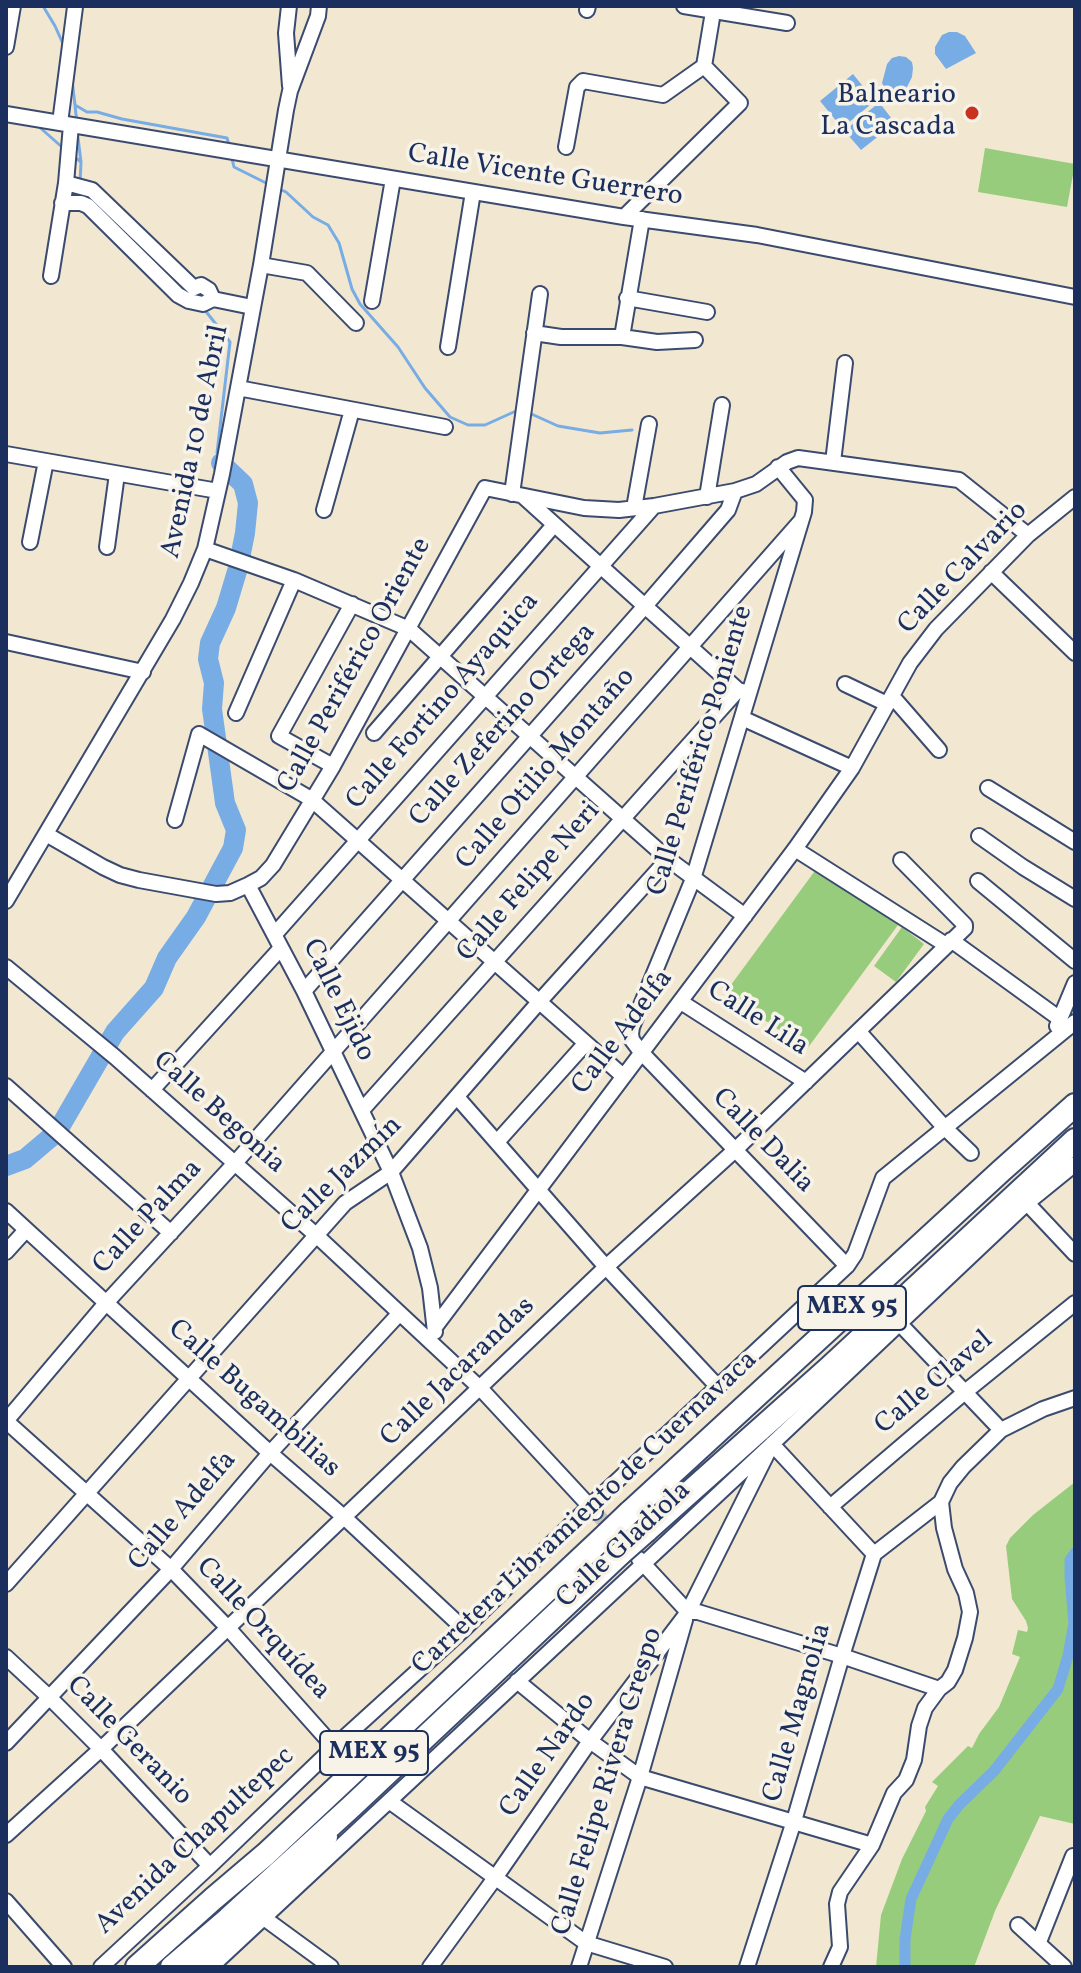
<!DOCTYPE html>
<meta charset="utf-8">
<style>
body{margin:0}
#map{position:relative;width:1081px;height:1973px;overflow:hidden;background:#f2e8d1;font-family:Vollkorn,serif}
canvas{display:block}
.frame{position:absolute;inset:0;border:8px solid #1b2f5e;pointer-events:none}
</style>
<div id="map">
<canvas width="1081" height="1973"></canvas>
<div class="frame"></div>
</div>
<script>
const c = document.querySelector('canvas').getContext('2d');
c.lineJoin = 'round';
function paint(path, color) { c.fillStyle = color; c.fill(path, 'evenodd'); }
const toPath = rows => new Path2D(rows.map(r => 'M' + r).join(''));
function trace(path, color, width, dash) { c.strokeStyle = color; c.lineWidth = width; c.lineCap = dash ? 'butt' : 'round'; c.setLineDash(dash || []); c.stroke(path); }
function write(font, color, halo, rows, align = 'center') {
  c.font = font + ' Vollkorn,serif'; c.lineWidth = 7; c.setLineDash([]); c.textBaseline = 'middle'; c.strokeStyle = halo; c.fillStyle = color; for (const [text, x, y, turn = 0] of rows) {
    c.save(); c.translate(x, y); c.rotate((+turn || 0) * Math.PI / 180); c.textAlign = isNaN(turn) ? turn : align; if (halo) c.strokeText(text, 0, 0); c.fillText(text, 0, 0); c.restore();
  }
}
const green = toPath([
 [985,148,1075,164,1067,207,978,192],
 [817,868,898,925,807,1049,725,993],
 [902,927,924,944,896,982,874,966],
 [1075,1482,1075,1824,1040,1816,995,1911,974,1967,876,1967,881,1915,902,1859,926,1811,925,1807,938,1786,932,1782,968,1746,972,1748,979,1734,999,1707,1020,1657,1012,1654,1018,1630,1027,1632,1028,1628,1026,1621,1012,1599,1006,1546,1010,1538,1033,1515]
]);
const water = toPath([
 [949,32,957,32,965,36,976,53,946,69,935,54,935,47,942,35],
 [899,56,906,57,912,62,913,68,912,77,904,93,895,96,885,89,882,83,887,64,892,58],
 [853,74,875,101,842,128,820,101],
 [875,106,882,106,895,123,861,150,848,135,849,127]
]);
const stream = toPath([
 [43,6,55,26,64,46],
 [72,80,75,105,87,112,97,112,122,119,227,138,230,148],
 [75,106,77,123],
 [36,124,63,148],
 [77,130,81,162],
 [72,155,81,162,80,184],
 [231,155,234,167,270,185],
 [277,188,286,192,313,217,328,225,339,243,352,289,360,304,398,347,425,388,450,417,468,425,485,425,516,411,520,411],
 [204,309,230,342,217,453,220,460],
 [527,412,558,426,600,433,632,430]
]);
const canal = toPath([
 [905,1967,905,1939,911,1899,948,1819,959,1805,994,1771,1058,1689,1068,1656,1074,1623,1070,1577,1070,1560,1075,1553]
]);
const river = toPath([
 [6,1166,25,1159,57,1132,115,1032,154,988,167,958,196,917,233,848,236,830,225,803,212,709,214,683,208,659,210,643,226,608,238,568,245,533,248,503,243,484,221,463]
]);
const minorTunnel = toPath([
 [595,1512,634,1553]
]);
const minor = toPath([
 [289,6,286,33,290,86],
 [684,6,787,23],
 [587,10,588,6],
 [6,47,13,6],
 [6,114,624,217,757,235,1075,297],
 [60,123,75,7],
 [566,147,577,87,583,81,663,95,704,66],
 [66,183,92,190,194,288,201,285,209,290,213,299],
 [62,203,81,203,88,206,178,295,189,301,203,304,213,299,252,307],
 [624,217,740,103,704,66,714,6],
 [261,265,307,273,356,323],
 [51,276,66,183,71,125],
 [627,298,707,312],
 [372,301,393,179],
 [534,333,561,337,622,337,657,342,695,340],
 [622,337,642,219],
 [448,347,473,192],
 [238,388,445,427],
 [6,454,218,491],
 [833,462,845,363],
 [778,467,805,500,804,512,693,879,632,1027,631,1034,632,1040,641,1052,847,1266],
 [512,494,540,294],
 [524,497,738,690,745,692],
 [707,497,722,405],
 [634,508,649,424],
 [324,510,352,410],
 [30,542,46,461],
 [107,547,117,474],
 [205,549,294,580,409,629,668,859,745,916],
 [991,572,1075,653],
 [6,642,143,672],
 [845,684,887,704],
 [892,696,939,750],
 [236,713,294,580],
 [742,718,852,768],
 [374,733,554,525],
 [333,766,279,736,352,604],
 [988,788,1075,842],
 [175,820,199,734,311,799,623,1076],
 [46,834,103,867,120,875,139,880,216,894,230,893,248,885,261,878,273,865,333,766,485,488,584,508,619,510,654,506,735,491,756,484,787,462,798,458,959,480,1028,535],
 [979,836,1023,867,1075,899],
 [795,849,946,945],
 [978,881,1075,961],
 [248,885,304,991,391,1172,420,1248,430,1288,435,1332],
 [6,901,173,619,191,583,205,549,222,474,238,388,261,265,286,110,290,91,318,16,319,6],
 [275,934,654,506],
 [951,940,1060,1019],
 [6,967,115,1057,317,1236,481,1389,595,1512],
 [304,991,645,606,728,510,735,491],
 [681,1002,806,1082],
 [1057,1026,1075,983],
 [859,1032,945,1128,971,1153],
 [6,1086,171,1233],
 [152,1090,281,948],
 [457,1097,606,1267,718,1387],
 [362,1110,738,690],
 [497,1142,585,1044],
 [1027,1203,1075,1254],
 [6,1211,270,1453,345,1518,464,1629],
 [6,1252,26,1230],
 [900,1324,1001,1430],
 [435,1327,795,849,852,768,910,663,936,629,1028,535,1075,497],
 [6,1421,106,1303,235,1163,800,522],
 [6,1421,171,1569,228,1628,334,1747],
 [830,1507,965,1392,1075,1303],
 [639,1559,688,1612,698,1612,842,1656,939,1689],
 [6,1584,345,1203,391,1172,539,1002,668,859],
 [6,1657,49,1697,101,1749,210,1866],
 [517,1681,590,1741,640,1777,872,1845],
 [6,1743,171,1569,270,1453,399,1314],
 [389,1801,586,1943,665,1967],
 [6,1835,101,1749,606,1267,734,1151,965,928,965,925,901,860],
 [6,1901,64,1967],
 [264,1918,331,1967],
 [1018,1925,1064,1967],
 [1039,1942,1073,1856],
 [101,1967,210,1866,334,1747,464,1629,590,1506,847,1266,855,1254,883,1178,1075,1022],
 [211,1967,772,1444,1027,1203,1075,1164],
 [430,1967,495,1878,590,1741,688,1612,772,1444,874,1554],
 [579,1967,640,1777,685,1620],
 [747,1967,794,1821,842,1656,874,1554,941,1502],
 [831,1967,840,1947,837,1904,840,1892,872,1845,894,1793,906,1780,914,1760,919,1726,925,1708,939,1689,948,1682,955,1670,965,1638,970,1612,966,1593,955,1569,944,1528,941,1502,950,1483,963,1467,1001,1430,1043,1409,1075,1398]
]);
const major = toPath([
 [191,1967,309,1862,328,1837]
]);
const highway = toPath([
 [630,1512,1001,1171,1075,1105],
 [646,1531,829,1368,1075,1140],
 [137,1967,213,1899,266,1854,607,1534],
 [172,1967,228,1919,351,1807,621,1553]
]);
const highwayBridge = toPath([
 [607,1534,630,1512],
 [621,1553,646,1531]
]);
const markers = [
 [972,113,8,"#c8321e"]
];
const shields = [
 [852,1308,108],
 [374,1753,108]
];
const shieldNames = [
 ["MEX 95",852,1308],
 ["MEX 95",374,1753]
];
const poiNames = [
 ["Balneario",956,97],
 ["La Cascada",956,129]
];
const streetNames = [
 ["Calle Vicente Guerrero",545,177,9],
 ["Avenida 10 de Abril",197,442,-78],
 ["Calle Calvario",964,569,-46],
 ["Calle Periférico Oriente",356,666,-61],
 ["Calle Fortino Ayaquica",444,702,-49],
 ["Calle Zeferino Ortega",504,726,-48],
 ["Calle Periférico Poniente",702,751,-73],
 ["Calle Otilio Montaño",547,770,-49],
 ["Calle Felipe Neri",530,883,-49],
 ["Calle Ejido",337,1001,64],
 ["Calle Lila",757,1020,33],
 ["Calle Adelfa",624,1033,-53],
 ["Calle Begonia",218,1114,42],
 ["Calle Dalia",762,1142,46],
 ["Calle Jazmín",343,1176,-44],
 ["Calle Palma",149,1218,-47],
 ["Calle Jacarandas",459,1373,-44],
 ["Calle Clavel",935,1384,-40],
 ["Calle Bugambilias",253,1400,42],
 ["Calle Adelfa",184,1512,-49],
 ["Carretera Libramiento de Cuernavaca",586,1514,-43],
 ["Calle Gladiola",625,1546,-43],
 ["Calle Orquídea",262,1630,47],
 ["Calle Magnolia",799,1713,-74],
 ["Calle Geranio",128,1742,46],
 ["Calle Nardo",549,1756,-55],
 ["Calle Felipe Rivera Crespo",609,1782,-73],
 ["Avenida Chapultepec",196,1842,-43]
];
paint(green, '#97cc7d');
paint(water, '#78ace5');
trace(stream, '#78ace5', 3);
trace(canal, '#78ace5', 11);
trace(river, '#78ace5', 20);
trace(minorTunnel, '#c7c3ba', 14, [14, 7]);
trace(minor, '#3b4b6f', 18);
trace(major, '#3b4b6f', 22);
trace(highway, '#3b4b6f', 26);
trace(minor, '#fff', 14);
trace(major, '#fff', 18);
trace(highway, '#fff', 22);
trace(highwayBridge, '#3b4b6f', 26, []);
trace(highwayBridge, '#fff', 22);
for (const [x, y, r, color] of markers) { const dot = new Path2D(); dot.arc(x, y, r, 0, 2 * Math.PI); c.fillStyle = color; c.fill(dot); trace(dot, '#f7f3e8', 3); }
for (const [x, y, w] of shields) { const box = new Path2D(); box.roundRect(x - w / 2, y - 22, w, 44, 6); c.fillStyle = '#f7f3e8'; c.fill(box); trace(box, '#1b2f5e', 2); }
write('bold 26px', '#1b2f5e', null, shieldNames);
write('28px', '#1b2f5e', '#f7f3e8', poiNames, 'right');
write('28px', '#1b2f5e', '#f7f3e8', streetNames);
</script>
